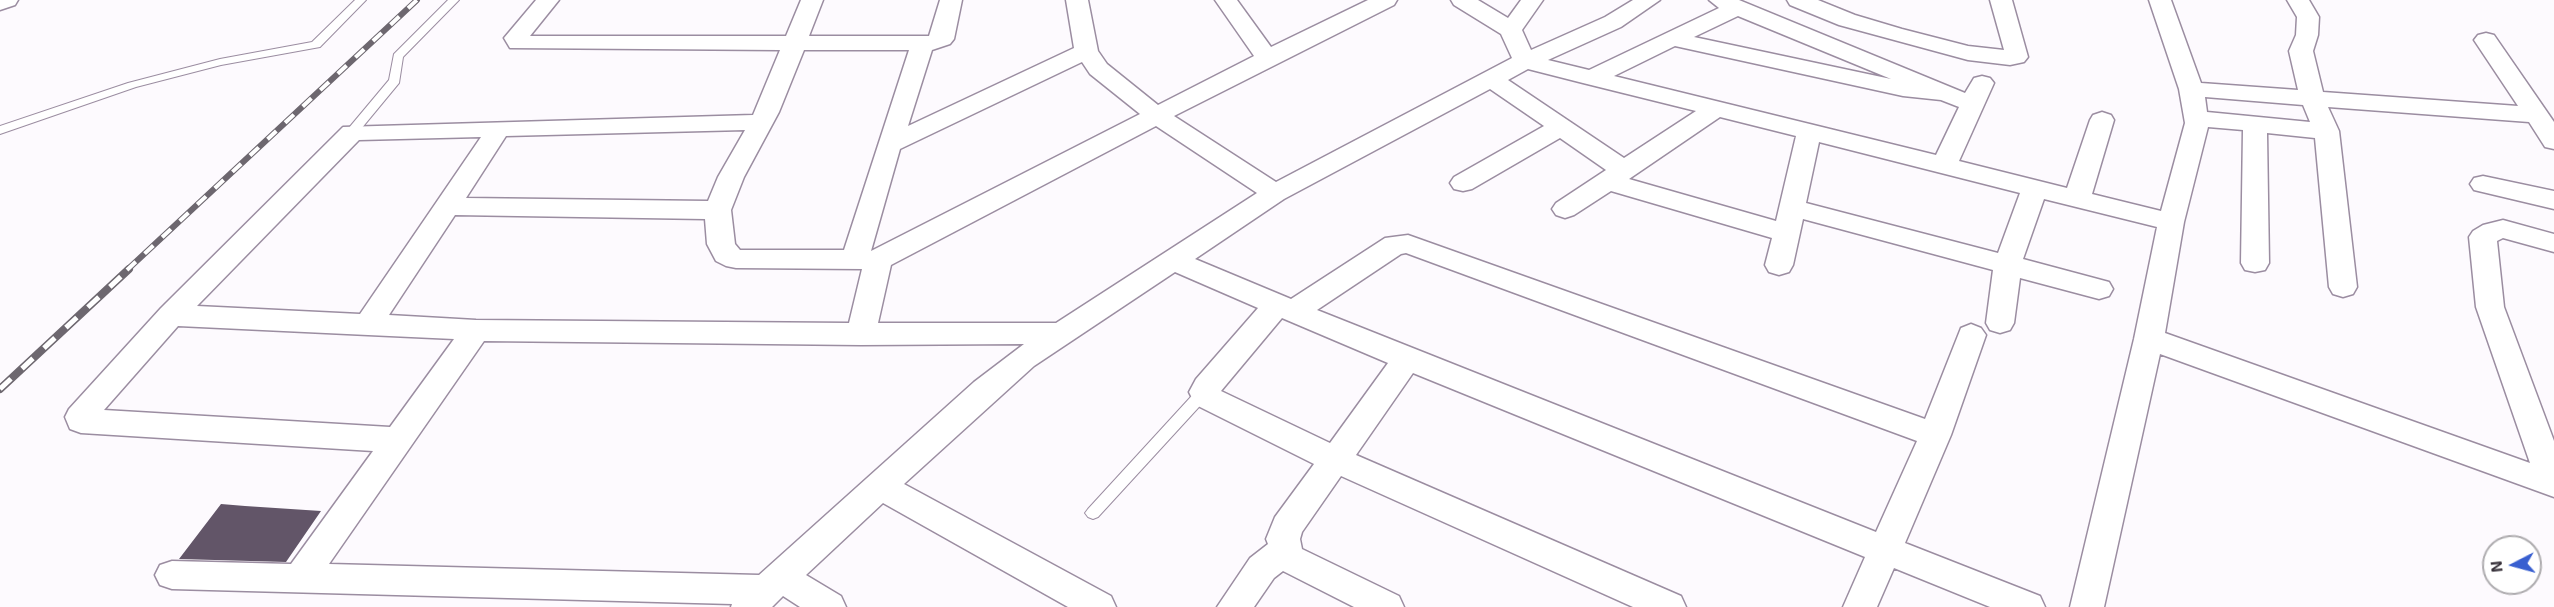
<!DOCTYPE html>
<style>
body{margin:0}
#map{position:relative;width:2554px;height:607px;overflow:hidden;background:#fdfafe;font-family:"Exo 2",sans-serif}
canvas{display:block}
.north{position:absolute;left:2482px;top:535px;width:60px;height:60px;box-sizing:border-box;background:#fff;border:2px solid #aeacaf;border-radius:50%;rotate:264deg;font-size:16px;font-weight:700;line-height:24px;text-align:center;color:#352f38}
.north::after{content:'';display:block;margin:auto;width:21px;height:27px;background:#385fd0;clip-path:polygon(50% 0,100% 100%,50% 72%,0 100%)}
</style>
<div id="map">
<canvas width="2554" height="607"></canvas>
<div class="north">N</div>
</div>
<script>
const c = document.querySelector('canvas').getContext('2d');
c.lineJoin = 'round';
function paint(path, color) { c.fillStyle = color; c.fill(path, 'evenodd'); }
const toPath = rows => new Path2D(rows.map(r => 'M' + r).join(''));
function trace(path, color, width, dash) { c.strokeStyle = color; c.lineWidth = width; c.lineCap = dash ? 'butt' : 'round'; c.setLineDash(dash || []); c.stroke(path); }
const building = toPath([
 [221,504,245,506,321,511,286,562,179,559]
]);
const lane = toPath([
 [355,0,366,0,320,47,221,65,136,87,0,134,0,126,128,83,220,59,312,42,355,0],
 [448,0,459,0,403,57,399,83,356,135,348,135,346,132,348,129,389,80,394,54,448,0],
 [1204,387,1209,388,1211,392,1209,396,1098,517,1093,519,1088,517,1085,513,1088,509,1199,388,1204,387]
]);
const street = toPath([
 [0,0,18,0,15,5,0,10,0,0],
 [536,0,559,0,530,36,786,36,801,0,823,0,809,36,929,36,940,0,962,0,954,39,950,44,932,50,908,126,1074,48,1066,0,1088,0,1098,51,1107,64,1158,105,1254,56,1215,0,1237,0,1271,47,1368,0,1397,0,1394,5,1174,116,1276,182,1512,58,1501,34,1454,5,1451,0,1478,0,1508,18,1521,0,1543,0,1522,30,1531,50,1605,17,1633,0,1660,0,1621,27,1548,60,1589,70,1719,8,1709,0,1739,0,1965,93,1974,78,1982,76,1990,78,1994,83,1959,161,2067,188,2090,120,2093,115,2102,112,2111,115,2114,120,2092,194,2161,211,2185,123,2179,89,2149,0,2171,0,2201,83,2298,90,2289,51,2296,35,2297,17,2287,0,2309,0,2319,17,2318,35,2313,51,2323,92,2518,106,2474,40,2478,35,2486,33,2494,35,2554,122,2554,149,2545,147,2529,122,2328,107,2339,131,2357,287,2353,294,2343,297,2333,294,2329,287,2315,138,2267,133,2269,263,2265,270,2255,272,2245,270,2241,263,2243,130,2208,127,2184,222,2165,333,2530,463,2476,307,2469,237,2473,231,2483,225,2503,220,2554,234,2554,252,2503,238,2497,241,2504,307,2554,441,2554,497,2160,354,2104,607,2070,607,2134,339,2157,227,2044,199,2023,259,2109,282,2113,289,2109,296,2099,299,2020,278,2014,323,2010,330,2000,333,1990,330,1986,323,1993,270,1803,219,1793,265,1789,272,1779,275,1769,272,1765,265,1772,238,1611,191,1574,215,1565,218,1556,215,1552,209,1556,203,1606,170,1560,138,1472,189,1463,191,1454,189,1450,183,1454,177,1544,126,1490,89,1284,199,1195,259,1291,299,1385,238,1408,235,1925,419,1961,328,1971,324,1981,328,1986,335,1951,435,1905,543,2040,596,2045,607,1990,607,1894,568,1877,607,1843,607,1865,557,1413,373,1356,455,1681,596,1686,607,1633,607,1341,476,1302,532,1300,539,1302,549,1399,596,1404,607,1354,607,1283,571,1274,578,1254,607,1217,607,1250,558,1268,544,1266,539,1275,517,1314,464,1198,406,1193,400,1189,392,1196,379,1258,308,1175,272,1034,366,904,484,1111,596,1116,607,1068,607,883,503,806,575,841,596,846,607,800,607,783,596,772,607,731,607,732,604,172,589,160,585,155,575,160,565,172,561,291,564,373,451,81,433,70,429,65,417,69,409,161,308,343,127,753,115,780,50,510,48,504,38,536,0],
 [1738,16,1891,79,1694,37,1738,16],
 [1675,46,1903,96,1941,100,1959,107,1936,155,1614,76,1675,46],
 [804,50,909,50,844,250,740,250,735,244,731,210,744,177,779,112,804,50],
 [1082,62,1090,74,1140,114,871,251,900,149,1082,62],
 [1528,69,1583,83,1696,111,1624,158,1508,80,1528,69],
 [2205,97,2303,105,2310,122,2207,112,2205,97],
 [1720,117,1796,136,1776,221,1629,179,1720,117],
 [1156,126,1257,193,1056,323,878,323,891,265,1156,126],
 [745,130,718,177,708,201,466,198,506,136,745,130],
 [481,137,360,314,197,306,359,140,481,137],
 [1819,142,2020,193,1998,253,1806,203,1819,142],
 [455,215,705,219,707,244,716,261,726,266,736,268,862,269,849,323,476,320,389,315,455,215],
 [1406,253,1917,441,1876,532,1317,310,1401,254,1406,253],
 [1282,318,1388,363,1330,443,1221,391,1282,318],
 [178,326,368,335,454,339,390,427,104,410,178,326],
 [484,341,861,345,1024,344,974,382,759,575,329,564,484,341],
 [1787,0,1818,0,1855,15,1902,29,1968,46,2004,50,1990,0,2012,0,2028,57,2024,62,2010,65,1968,60,1839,25,1790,5,1787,0],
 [2483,176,2554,191,2554,209,2474,190,2470,184,2474,178,2483,176]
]);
const railFar1 = toPath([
 [127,270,417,0]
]);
const rail = toPath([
 [0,389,129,269]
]);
paint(building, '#625568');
trace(lane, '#9b8da1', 2);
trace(street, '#9b8da1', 3);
paint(lane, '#fff');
paint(street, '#fff');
trace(railFar1, '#6d676f', 6);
trace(rail, '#6d676f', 8);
trace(railFar1, '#fff', 4, [12]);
trace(rail, '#fff', 5, [15]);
</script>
